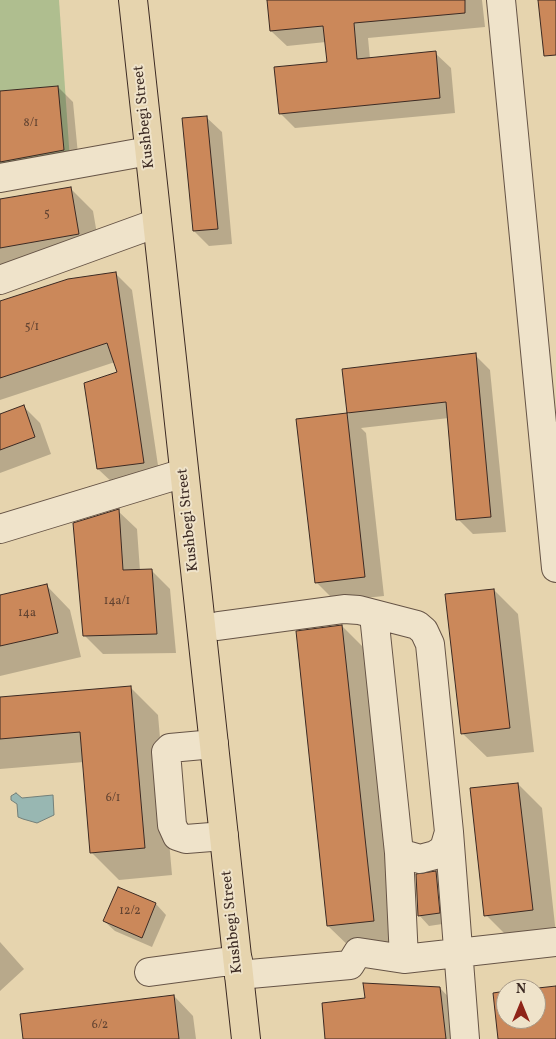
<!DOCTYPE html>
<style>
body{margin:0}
#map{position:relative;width:556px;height:1039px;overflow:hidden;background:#e6d4ae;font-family:Vollkorn,serif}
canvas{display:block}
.north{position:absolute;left:496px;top:979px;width:50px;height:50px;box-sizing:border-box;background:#efe3ca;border:1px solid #a79987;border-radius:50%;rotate:0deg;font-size:14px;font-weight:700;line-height:20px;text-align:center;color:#3c2a23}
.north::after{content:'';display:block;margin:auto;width:18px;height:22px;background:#8f2418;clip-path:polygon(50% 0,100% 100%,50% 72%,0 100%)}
</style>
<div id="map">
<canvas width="556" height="1039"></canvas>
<div class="north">N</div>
</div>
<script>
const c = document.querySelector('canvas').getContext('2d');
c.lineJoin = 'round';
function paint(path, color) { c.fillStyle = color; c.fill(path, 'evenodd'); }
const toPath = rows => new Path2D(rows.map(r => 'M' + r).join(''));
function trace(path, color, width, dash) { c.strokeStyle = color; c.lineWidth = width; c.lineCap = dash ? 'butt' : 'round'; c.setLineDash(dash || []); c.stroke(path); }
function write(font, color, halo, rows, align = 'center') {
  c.font = font + ' Vollkorn,serif'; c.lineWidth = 4; c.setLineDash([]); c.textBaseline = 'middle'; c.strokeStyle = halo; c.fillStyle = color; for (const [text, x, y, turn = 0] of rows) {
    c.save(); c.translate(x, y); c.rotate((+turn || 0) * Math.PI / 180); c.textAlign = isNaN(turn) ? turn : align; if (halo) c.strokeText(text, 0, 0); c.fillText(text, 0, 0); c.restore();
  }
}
const green = toPath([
 [0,0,59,0,70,161,0,174]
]);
const water = toPath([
 [16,793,22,798,53,795,54,815,37,823,23,819,18,817,17,804,11,800,11,796,16,793]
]);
const shadow = toPath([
 [269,0,482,0,485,27,368,38,370,59,435,53,451,68,455,113,295,128,280,113,328,63,326,42,287,46,271,31],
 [58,87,73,102,79,165,15,177,0,162,0,92],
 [206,117,222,132,232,244,209,246,194,231],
 [70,188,93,211,101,257,0,278,0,200],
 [115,273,132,290,160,479,115,485,98,469,86,384,119,372,115,362,0,400,0,303],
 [475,355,490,370,506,532,473,534,458,519,449,418,361,428,366,433,384,596,335,601,316,582,298,420,349,414,344,370],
 [24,407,40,423,51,454,0,473,0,415],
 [118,511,137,529,140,571,151,570,170,589,176,653,103,654,84,635],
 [46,585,70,610,81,657,0,676,0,596],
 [494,590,518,614,534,752,487,757,462,733],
 [342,626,370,654,401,949,356,953,328,926],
 [130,687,158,715,172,875,119,880,91,852,84,762,0,769,0,698],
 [518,784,542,808,556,934,510,939,486,915],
 [436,872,446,883,449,923,429,926,419,915],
 [118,889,156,904,166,915,152,947,115,931,104,921],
 [0,942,24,969,0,991],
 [440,988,454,1003,458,1039,326,1039,366,999],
 [174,996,193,1016,196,1039,24,1039]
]);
const building = toPath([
 [267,0,465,0,465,13,354,23,357,59,436,51,440,98,279,114,274,67,327,62,323,26,270,31,267,0],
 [538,0,556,0,556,55,544,56,538,0],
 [58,86,64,150,0,162,0,91,58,86],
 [207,116,218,229,193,231,182,118,207,116],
 [71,187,79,234,0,248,0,199,71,187],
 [116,272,144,463,97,469,84,383,117,372,107,343,0,378,0,301,68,279,116,272],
 [476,353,491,517,456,520,446,402,347,413,342,369,476,353],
 [24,405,35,437,0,450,0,414,24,405],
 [347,413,365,577,315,583,296,419,347,413],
 [119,509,123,570,152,569,157,634,83,636,73,523,119,509],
 [47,584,58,633,0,646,0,595,47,584],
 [494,589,510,728,461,734,445,594,494,589],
 [342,625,374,921,327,926,296,631,342,625],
 [131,686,145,848,90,853,80,732,0,739,0,697,131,686],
 [518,783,533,910,484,916,470,788,518,783],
 [436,871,440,913,418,916,416,874,436,871],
 [118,887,156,903,142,938,103,921,118,887],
 [363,983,440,987,446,1039,325,1039,322,1003,365,998,363,983],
 [556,986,556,1039,498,1039,493,993,506,991,506,1019,536,1019,536,989,529,989,556,986],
 [174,995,179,1039,23,1039,20,1014,174,995]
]);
const minor = toPath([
 [501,0,556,568],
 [0,178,149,151],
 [0,280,157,223],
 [0,529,184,473],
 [218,626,344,609,359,610,417,625,424,631,430,644,449,832,444,849,435,855,420,859,399,853,374,615],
 [214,744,170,748,166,752,172,825,177,836,186,839,224,836],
 [449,832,465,1039],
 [399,853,404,959],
 [149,972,238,960],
 [239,975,350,965,358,952,404,959,556,942]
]);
const major = toPath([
 [133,0,246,1039]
]);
const numberNames = [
 ["8/1",31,124],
 ["5",47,215],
 ["5/1",32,328],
 ["14a/1",117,602],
 ["14a",27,614],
 ["6/1",113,799],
 ["12/2",130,912],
 ["6/2",100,1026]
];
const streetNames = [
 ["Kushbegi Street",145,117,-96],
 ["Kushbegi Street",189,520,-96],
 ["Kushbegi Street",233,922,-96]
];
paint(green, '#afbe8f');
paint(water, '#98b7b2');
trace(water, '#737f79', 1);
paint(shadow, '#0003');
paint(building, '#cb885a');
trace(building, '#3c2a23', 1);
trace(minor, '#665446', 30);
trace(major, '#3c2a23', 30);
trace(minor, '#efe3ca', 28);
trace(major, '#e6d4ae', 28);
write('12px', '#604231', null, numberNames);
write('15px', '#3c2a23', '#efe3ca', streetNames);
</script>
